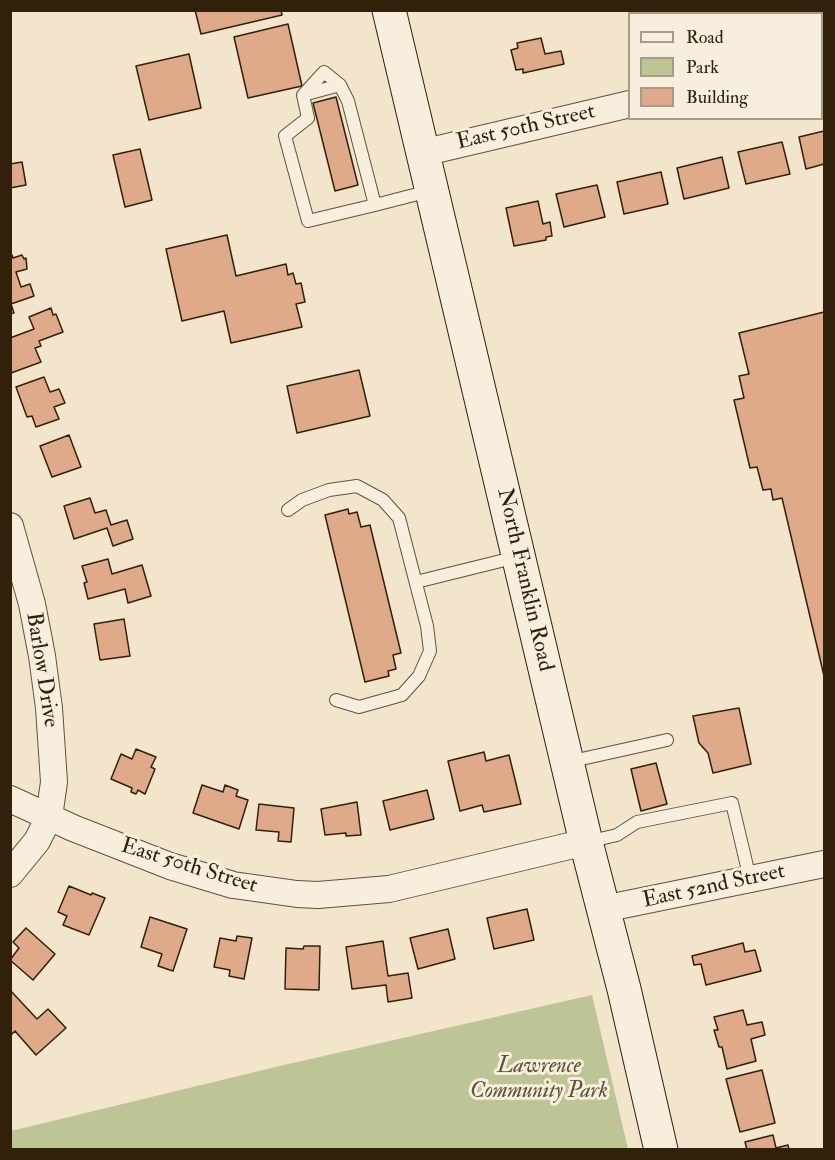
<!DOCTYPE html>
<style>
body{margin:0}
#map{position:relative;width:835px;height:1160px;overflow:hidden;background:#f2e5cc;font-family:"IM FELL Double Pica",serif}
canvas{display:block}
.frame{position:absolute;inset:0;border:12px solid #31200a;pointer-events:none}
.legend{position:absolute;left:628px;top:12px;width:195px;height:108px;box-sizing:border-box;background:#f7eede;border:2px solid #a89c89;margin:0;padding:8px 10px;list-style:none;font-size:18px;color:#31200a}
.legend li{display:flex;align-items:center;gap:12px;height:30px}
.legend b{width:30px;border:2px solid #a89c89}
</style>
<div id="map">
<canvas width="835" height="1160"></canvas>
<div class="frame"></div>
<ul class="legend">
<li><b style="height:8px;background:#f7eede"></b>Road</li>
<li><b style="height:16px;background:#bdc496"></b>Park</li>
<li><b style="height:16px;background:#dfaa8a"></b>Building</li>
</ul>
</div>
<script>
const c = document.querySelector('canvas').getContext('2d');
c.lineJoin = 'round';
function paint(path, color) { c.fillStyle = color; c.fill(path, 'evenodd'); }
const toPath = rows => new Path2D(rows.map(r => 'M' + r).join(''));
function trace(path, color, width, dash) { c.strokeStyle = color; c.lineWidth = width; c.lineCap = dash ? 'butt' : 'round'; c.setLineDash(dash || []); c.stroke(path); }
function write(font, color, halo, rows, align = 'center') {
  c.font = font + ' "IM FELL Double Pica",serif'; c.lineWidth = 6; c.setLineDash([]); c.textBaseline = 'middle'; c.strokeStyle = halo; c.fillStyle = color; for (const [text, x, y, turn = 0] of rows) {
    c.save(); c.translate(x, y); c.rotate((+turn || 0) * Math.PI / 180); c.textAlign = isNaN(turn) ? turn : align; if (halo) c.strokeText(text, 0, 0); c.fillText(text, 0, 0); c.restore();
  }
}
const green = toPath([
 [592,995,628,1149,11,1149,11,1131,284,1065]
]);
const building = toPath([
 [195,10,281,10,282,15,201,34,195,10],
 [688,10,716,10,703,14,689,14,688,10],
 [288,24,302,86,248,98,234,37,288,24],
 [541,38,545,54,561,51,564,64,523,73,523,69,516,70,511,50,518,48,517,43,541,38],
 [189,54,201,108,149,120,136,66,189,54],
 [336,97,358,185,335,191,313,103,336,97],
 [824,131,824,164,806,169,799,137,824,131],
 [782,142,790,174,746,184,738,152,782,142],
 [140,149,152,200,125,207,113,155,140,149],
 [722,157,729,188,684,199,677,168,722,157],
 [22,162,26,185,10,188,10,164,22,162],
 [661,172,668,204,624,214,617,182,661,172],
 [597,185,605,217,564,227,556,194,597,185],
 [538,201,543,224,550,222,552,236,546,237,546,240,514,246,506,208,538,201],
 [227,235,236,276,286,264,288,275,293,273,296,284,301,283,305,302,296,304,302,327,231,343,224,311,182,321,166,249,227,235],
 [12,255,13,258,22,255,24,259,26,258,27,269,16,272,21,287,30,284,34,296,11,304,14,313,10,314,10,256,12,255],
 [51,308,53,315,56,314,63,332,39,341,41,346,35,348,41,362,11,373,10,338,34,329,29,317,51,308],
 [824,312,824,676,782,498,773,500,771,489,763,490,757,467,750,468,734,400,744,398,739,376,749,374,739,333,824,312],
 [359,370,370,416,297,433,287,386,359,370],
 [44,377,50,392,59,389,65,403,54,407,59,419,36,427,32,416,27,417,16,387,44,377],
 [69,435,81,467,52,477,40,446,69,435],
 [90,498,95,513,106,510,111,525,127,520,133,539,113,546,107,528,74,539,64,506,90,498],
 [348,509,349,514,357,512,361,527,370,525,401,653,393,655,396,669,388,671,389,676,365,682,325,515,348,509],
 [108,559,112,574,142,565,151,596,128,603,125,589,88,599,84,583,87,582,82,566,108,559],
 [124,619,130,656,100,660,94,624,124,619],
 [739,708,751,764,713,773,708,753,699,743,693,716,739,708],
 [136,749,156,757,151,767,155,769,145,794,138,790,136,794,131,792,132,788,111,779,121,754,132,759,136,749],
 [484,752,486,761,509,755,521,804,484,812,482,805,460,811,448,761,484,752],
 [656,763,667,804,641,811,631,769,656,763],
 [202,785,223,792,225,785,238,790,236,796,248,800,239,829,193,813,202,785],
 [427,790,434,819,390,830,383,801,427,790],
 [357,802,361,835,346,836,346,833,325,835,321,809,357,802],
 [259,804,294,808,291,842,278,841,279,832,256,830,259,804],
 [69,886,91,895,92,893,105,898,89,935,63,925,67,916,58,912,69,886],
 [527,909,534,940,494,949,487,918,527,909],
 [150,917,187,929,173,971,158,966,162,954,141,947,150,917],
 [26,928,55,954,33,980,10,960,19,948,13,942,26,928],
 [448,929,455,959,418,969,410,938,448,929],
 [237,936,252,938,244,979,229,976,230,970,214,967,220,938,236,941,237,936],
 [383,941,388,976,408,973,412,998,388,1002,386,985,352,989,346,947,383,941],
 [743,943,745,952,755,950,761,971,706,985,701,964,694,965,692,956,743,943],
 [304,946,320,946,319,990,285,989,286,948,303,949,304,946],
 [10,990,37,1019,48,1009,66,1028,36,1055,15,1031,10,1036,10,990],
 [743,1010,747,1025,762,1022,765,1035,751,1039,756,1061,727,1069,722,1047,719,1047,714,1030,718,1030,714,1017,743,1010],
 [762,1070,775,1123,740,1132,726,1079,762,1070],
 [773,1135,776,1148,788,1145,789,1150,747,1150,745,1142,773,1135]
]);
const lane = toPath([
 [304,94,324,72,340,85],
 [375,205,348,101,340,85,303,95,308,118,285,136,308,221,375,205,406,197,430,191],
 [288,510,302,500,329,490,357,486,383,500,399,518,427,626,430,651,419,676,402,695,359,707,336,700],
 [416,582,517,557],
 [568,762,667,740],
 [587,842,617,835,637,822,732,803,750,879]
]);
const street = toPath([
 [822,58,824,57],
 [422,153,630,104],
 [10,526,32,604,42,656,49,708,54,782,49,817,37,841,10,874],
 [10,799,73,828,170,866,233,885,297,894,318,895,389,889,586,842],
 [603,909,824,864]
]);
const secondary = toPath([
 [389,10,586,842,624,989,661,1150]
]);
const streetNames = [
 ["East 50th Street",526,128,-13],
 ["North Franklin Road",524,580,77],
 ["Barlow Drive",41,670,81],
 ["East 50th Street",189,867,17],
 ["East 52nd Street",714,887,-12]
];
const parkNames = [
 ["Lawrence",539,1067],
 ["Community Park",539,1092]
];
paint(green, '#bdc496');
paint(building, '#dfaa8a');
trace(building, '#31200a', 1.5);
trace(lane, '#61513a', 14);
trace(street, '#61513a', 28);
trace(secondary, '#31200a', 35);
trace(lane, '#f7eede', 12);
trace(street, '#f7eede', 26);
trace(secondary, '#f7eede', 33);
write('22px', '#31200a', '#f7eede', streetNames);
write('italic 22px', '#5b5134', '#f7eede', parkNames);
</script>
